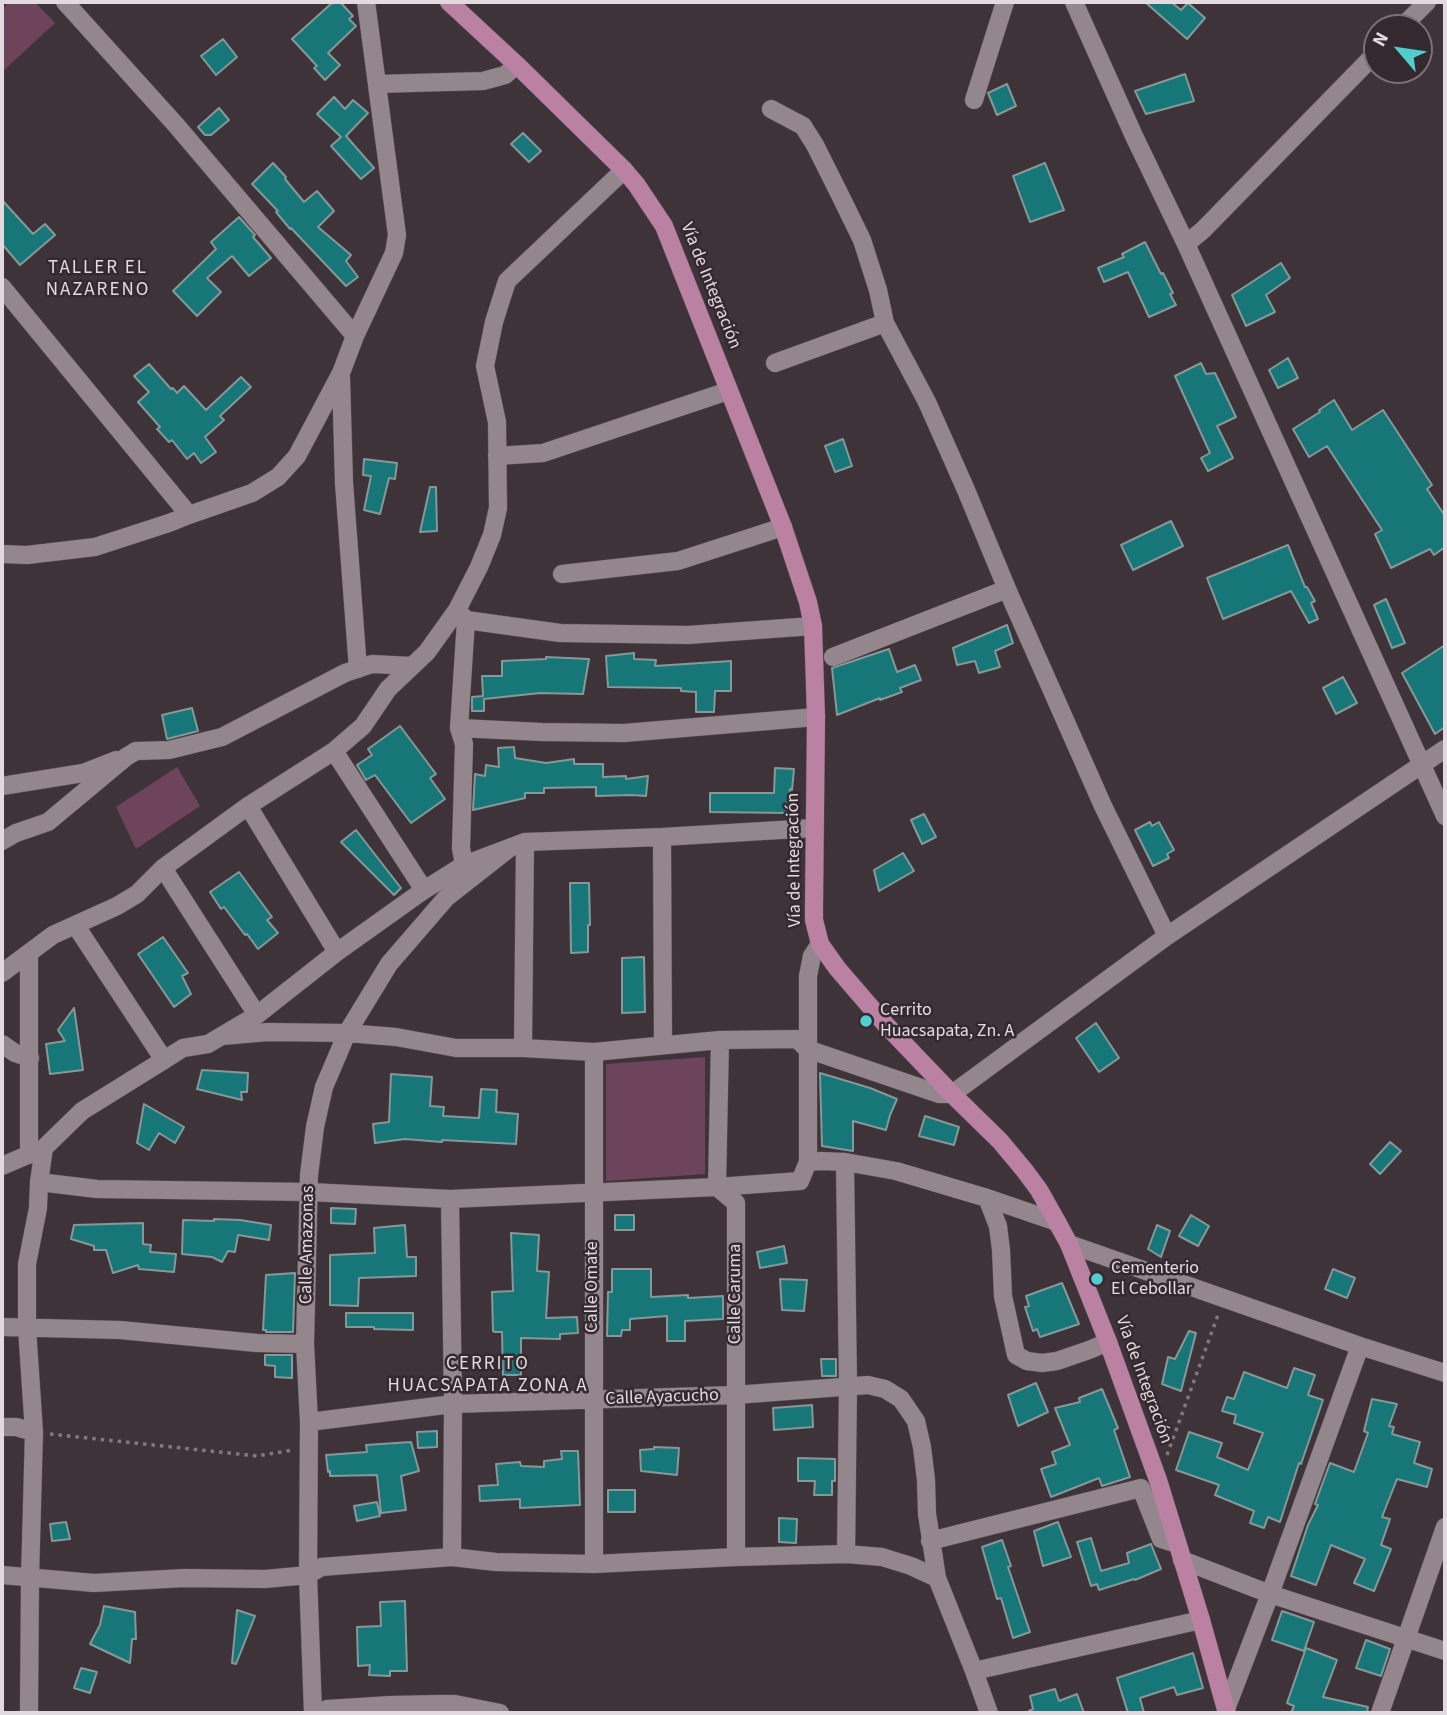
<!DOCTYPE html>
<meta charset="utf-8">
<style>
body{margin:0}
#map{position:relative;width:1447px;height:1715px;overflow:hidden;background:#3f333a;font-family:"Source Sans 3",sans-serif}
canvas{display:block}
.frame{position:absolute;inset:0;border:4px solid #e2dade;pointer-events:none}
.north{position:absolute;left:1363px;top:14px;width:70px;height:70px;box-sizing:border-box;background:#352930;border:2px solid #7a7076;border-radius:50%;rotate:299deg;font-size:19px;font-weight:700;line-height:28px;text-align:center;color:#e2dade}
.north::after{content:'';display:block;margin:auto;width:24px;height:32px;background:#52cdce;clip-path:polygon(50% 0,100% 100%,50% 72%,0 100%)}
</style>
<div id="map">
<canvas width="1447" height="1715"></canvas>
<div class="frame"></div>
<div class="north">N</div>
</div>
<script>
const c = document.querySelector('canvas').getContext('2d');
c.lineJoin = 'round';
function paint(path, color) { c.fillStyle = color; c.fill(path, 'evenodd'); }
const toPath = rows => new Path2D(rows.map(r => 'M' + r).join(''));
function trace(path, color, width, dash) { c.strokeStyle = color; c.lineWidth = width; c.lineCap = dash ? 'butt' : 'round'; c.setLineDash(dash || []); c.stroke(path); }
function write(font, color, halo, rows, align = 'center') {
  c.font = font + ' "Source Sans 3",sans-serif'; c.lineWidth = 5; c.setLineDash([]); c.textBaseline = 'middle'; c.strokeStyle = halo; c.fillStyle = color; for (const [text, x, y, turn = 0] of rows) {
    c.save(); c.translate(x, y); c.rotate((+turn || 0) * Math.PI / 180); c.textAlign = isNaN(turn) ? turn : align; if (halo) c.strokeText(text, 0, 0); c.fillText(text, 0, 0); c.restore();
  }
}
const green = toPath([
 [9,2,35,2,55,23,2,72,2,9],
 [177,767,200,806,136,849,116,807],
 [705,1057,705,1174,606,1181,606,1064]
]);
const building = toPath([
 [333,2,340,2,353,16,349,19,356,26,328,53,340,65,325,80,314,68,317,66,292,39,333,2],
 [1145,2,1171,2,1181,10,1188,3,1205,18,1187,39,1145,2],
 [223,39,237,57,216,75,201,56,223,39],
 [1185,74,1194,101,1146,114,1135,91,1185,74],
 [1007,84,1016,106,997,115,988,93,1007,84],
 [334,97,345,109,353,100,368,113,346,136,374,168,361,179,331,146,341,137,317,114,334,97],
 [219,108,229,120,211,135,205,135,198,127,219,108],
 [523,133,541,151,529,162,511,144,523,133],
 [273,163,286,177,285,179,304,202,317,191,334,211,318,227,351,255,346,261,358,277,346,286,291,228,290,229,276,212,278,211,252,184,273,163],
 [1045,163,1064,210,1030,222,1013,176,1045,163],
 [2,200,33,234,45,224,55,235,20,265,2,244,2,200],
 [239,217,255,235,253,237,271,258,249,276,232,256,207,278,221,292,197,316,173,291,216,249,211,242,239,217],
 [1145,242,1161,274,1163,273,1173,293,1170,294,1176,305,1149,317,1128,272,1104,282,1098,268,1124,257,1122,254,1145,242],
 [1281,263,1290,278,1266,295,1275,312,1246,326,1232,295,1281,263],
 [1288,358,1298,378,1278,388,1269,370,1288,358],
 [1201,363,1206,374,1215,373,1236,417,1217,426,1233,458,1208,471,1201,458,1210,453,1175,376,1201,363],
 [149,364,171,389,173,388,177,393,184,386,206,410,241,377,251,387,220,416,224,420,205,437,216,452,201,463,194,453,187,459,172,440,169,442,157,429,160,427,138,402,149,392,134,376,149,364],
 [1334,400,1352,430,1383,410,1432,485,1427,489,1445,516,1445,547,1434,555,1430,549,1391,568,1375,534,1382,530,1327,446,1309,457,1293,429,1320,412,1319,410,1334,400],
 [843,439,852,466,835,472,825,446,843,439],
 [364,459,397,463,395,479,389,478,380,514,364,510,371,476,363,475,364,459],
 [430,487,436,487,437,531,420,532,430,487],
 [1171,521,1183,546,1133,570,1121,545,1171,521],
 [1288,545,1305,587,1307,587,1315,601,1311,603,1318,619,1309,623,1291,591,1223,619,1207,578,1288,545],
 [1386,599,1405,643,1392,648,1374,605,1386,599],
 [1007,625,1013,643,995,651,1000,667,979,673,975,661,957,665,953,648,1007,625],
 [1445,645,1445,727,1435,734,1402,673,1445,645],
 [889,649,897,672,915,665,921,680,900,688,902,692,880,700,880,698,837,715,832,668,889,649],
 [634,653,634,659,656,660,655,666,731,661,731,691,715,691,714,712,696,712,696,692,681,691,681,688,608,687,606,656,634,653],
 [546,657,589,659,583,694,540,693,484,699,484,711,472,711,472,697,483,696,482,676,502,676,502,661,546,659,546,657],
 [1343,677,1357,703,1336,714,1323,688,1343,677],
 [192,708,198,731,167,739,162,715,192,708],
 [400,726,436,774,430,778,445,799,411,823,375,775,366,780,357,765,372,755,368,749,400,726],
 [514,747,515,758,546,763,574,759,574,764,603,764,603,777,626,776,626,779,648,776,646,796,632,795,596,796,596,787,544,788,544,793,525,793,525,798,473,810,475,774,485,776,486,765,499,767,498,748,514,747],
 [775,768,794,769,792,790,790,789,788,813,710,812,710,793,774,793,775,768],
 [924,814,936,837,922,844,911,820,924,814],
 [1150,822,1152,826,1159,822,1174,850,1167,854,1169,858,1153,866,1135,830,1150,822],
 [356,830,401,888,394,895,341,842,356,830],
 [903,853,914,871,879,891,874,870,903,853],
 [239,872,272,917,267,920,278,933,258,949,247,934,245,935,224,907,221,909,210,892,239,872],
 [570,883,589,883,590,925,588,925,588,952,571,953,570,883],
 [163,937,188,973,182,976,191,994,174,1007,138,954,163,937],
 [644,957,645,1012,622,1013,622,958,644,957],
 [74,1008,83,1070,50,1074,46,1044,65,1041,58,1030,74,1008],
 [1096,1023,1119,1058,1099,1072,1076,1038,1096,1023],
 [202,1070,248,1073,247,1092,241,1092,242,1100,197,1089,202,1070],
 [820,1073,870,1088,897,1099,890,1115,886,1130,853,1121,853,1151,822,1146,820,1073],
 [391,1074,432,1077,430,1106,444,1107,443,1116,479,1118,481,1089,497,1090,496,1112,518,1114,516,1144,442,1140,442,1142,405,1139,375,1143,373,1124,389,1122,391,1074],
 [144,1104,184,1127,175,1143,159,1133,149,1150,137,1143,144,1104],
 [925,1116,959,1127,954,1145,919,1136,925,1116],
 [1390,1142,1401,1151,1380,1174,1370,1164,1390,1142],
 [331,1208,356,1209,355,1224,331,1223,331,1208],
 [615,1215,634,1215,634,1230,615,1230,615,1215],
 [1191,1215,1209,1226,1198,1246,1179,1236,1191,1215],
 [214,1219,240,1220,271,1225,269,1240,238,1235,235,1252,228,1251,222,1262,212,1257,182,1254,183,1220,214,1221,214,1219],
 [143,1223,143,1244,151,1245,150,1252,176,1254,174,1272,139,1269,138,1265,113,1273,106,1250,94,1250,94,1246,71,1239,74,1225,143,1223],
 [405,1225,407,1257,416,1257,416,1276,359,1278,358,1306,330,1305,330,1255,375,1253,374,1228,405,1225],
 [1157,1225,1170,1231,1161,1257,1148,1249,1157,1225],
 [511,1233,539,1235,537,1271,549,1272,546,1318,577,1317,578,1333,560,1334,560,1339,521,1338,521,1375,503,1375,502,1332,495,1332,493,1331,492,1292,513,1291,511,1233],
 [784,1246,787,1263,760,1268,757,1252,784,1246],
 [612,1269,651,1269,651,1297,688,1295,688,1298,723,1296,723,1319,685,1321,685,1341,667,1341,667,1316,630,1319,630,1330,622,1330,621,1336,607,1336,608,1292,612,1292,612,1269],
 [1333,1269,1355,1278,1347,1298,1325,1289,1333,1269],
 [295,1273,293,1332,266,1332,266,1330,263,1330,266,1275,295,1273],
 [780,1279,807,1280,804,1311,782,1310,780,1279],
 [1062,1283,1079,1324,1040,1337,1037,1329,1033,1331,1025,1307,1029,1306,1026,1296,1062,1283],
 [346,1313,413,1313,413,1330,374,1329,374,1327,346,1327,346,1313],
 [1189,1331,1196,1333,1181,1391,1162,1384,1168,1357,1175,1359,1189,1331],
 [265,1355,292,1355,292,1378,275,1377,275,1366,265,1365,265,1355],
 [821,1359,836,1359,836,1376,822,1376,821,1359],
 [1294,1368,1315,1375,1308,1395,1323,1400,1301,1464,1299,1463,1280,1522,1268,1517,1264,1528,1250,1523,1254,1511,1215,1495,1219,1485,1176,1470,1189,1432,1222,1443,1217,1457,1248,1470,1263,1433,1234,1423,1236,1415,1222,1411,1227,1397,1234,1399,1244,1372,1287,1388,1294,1368],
 [1036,1383,1048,1412,1018,1426,1008,1395,1036,1383],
 [1102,1389,1118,1428,1114,1430,1130,1477,1102,1486,1099,1478,1051,1497,1041,1469,1056,1464,1052,1452,1070,1445,1055,1408,1080,1402,1079,1398,1102,1389],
 [1372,1399,1397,1404,1389,1426,1394,1427,1392,1434,1420,1442,1414,1463,1432,1469,1427,1487,1397,1479,1382,1517,1390,1519,1381,1545,1391,1549,1374,1591,1354,1583,1365,1559,1331,1545,1316,1585,1291,1576,1308,1525,1318,1505,1315,1504,1330,1463,1354,1472,1368,1433,1364,1431,1372,1399],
 [812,1405,813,1427,774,1430,773,1408,812,1405],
 [437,1431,437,1447,418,1448,417,1432,437,1431],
 [411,1442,419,1471,401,1476,406,1510,381,1513,377,1475,330,1476,330,1471,328,1472,326,1455,367,1452,366,1445,411,1442],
 [654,1447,679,1448,677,1475,641,1471,640,1450,654,1449,654,1447],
 [561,1451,578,1451,580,1505,520,1508,520,1499,480,1501,479,1486,498,1485,496,1464,520,1462,521,1466,544,1467,544,1461,562,1459,561,1451],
 [798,1458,835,1459,835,1481,832,1481,832,1495,814,1495,815,1481,798,1481,798,1458],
 [608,1490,635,1490,635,1512,608,1512,608,1490],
 [377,1502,380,1516,357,1521,354,1506,377,1502],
 [779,1518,797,1519,796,1543,779,1542,779,1518],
 [66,1522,70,1539,52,1541,50,1524,66,1522],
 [1058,1522,1071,1557,1043,1566,1034,1531,1058,1522],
 [1091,1538,1101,1571,1129,1563,1127,1553,1151,1544,1161,1569,1135,1580,1134,1579,1099,1590,1097,1584,1091,1586,1077,1542,1091,1538],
 [1002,1540,1011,1566,1008,1567,1030,1632,1013,1638,1001,1598,997,1599,982,1547,1002,1540],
 [405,1601,407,1671,390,1671,390,1676,369,1675,370,1665,358,1666,357,1627,381,1626,380,1602,405,1601],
 [104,1606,135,1612,136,1639,132,1639,130,1663,90,1644,100,1625,104,1606],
 [237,1610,255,1616,236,1664,232,1663,237,1610],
 [1282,1611,1314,1622,1304,1651,1272,1640,1282,1611],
 [1366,1640,1390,1649,1381,1676,1356,1668,1366,1640],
 [1306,1648,1337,1660,1323,1697,1368,1707,1367,1713,1291,1713,1294,1706,1287,1703,1306,1648],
 [1193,1653,1203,1688,1177,1695,1174,1687,1140,1698,1144,1713,1128,1713,1117,1678,1193,1653],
 [81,1668,97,1672,90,1693,74,1688,81,1668],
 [1055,1689,1059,1701,1077,1694,1084,1713,1029,1713,1029,1711,1033,1709,1030,1696,1055,1689]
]);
const path = toPath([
 [50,1434,257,1456,293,1450],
 [1167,1455,1218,1315]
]);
const minor = toPath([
 [65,2,176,125,355,336],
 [1074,2,1134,136,1186,244,1445,816],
 [1401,28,1427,2],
 [377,84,483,81,505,75,517,65],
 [974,100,1005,2],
 [771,109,803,126,815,145,840,195,862,240,878,290,885,323,927,402,966,490,1007,589,1103,806,1167,936],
 [1186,244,1203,230,1377,52],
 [2,287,189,515],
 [775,363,885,323],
 [341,377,344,483,358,669],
 [497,456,543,453,728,391],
 [2,554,27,555,95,547,169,523,189,515,252,493,278,477,297,456,341,373,355,336,394,253,397,235,395,220,366,2],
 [562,574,678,561,783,527],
 [466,620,560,633,688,635,813,626],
 [833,657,1007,589],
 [459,728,542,732,624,733,816,717],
 [334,751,424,890],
 [2,786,83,773,116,760],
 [248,806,337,952],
 [662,837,663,1045],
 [2,841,16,833,48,822,126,757,136,751,169,750,222,737,345,673,372,664,412,666],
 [464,865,461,848,464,744,459,728,466,620,457,610,479,567,492,535,498,508,497,422,485,366,494,322,507,281,624,170],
 [163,868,257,1015],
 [76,926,164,1060],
 [2,973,53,935,117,906,137,894,163,868,248,806,334,751,363,726,388,689,427,652,457,610],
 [222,1036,268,1032,347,1033,396,1037,456,1048,523,1048,594,1052,720,1040,797,1039,807,1049,939,1094,952,1094,1167,936,1445,749],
 [720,1040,717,1187,736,1203,736,1557],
 [2,1044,15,1053,30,1058],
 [523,1048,525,842],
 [29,1155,29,954],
 [808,1162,808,976,812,956,820,944],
 [845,1162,848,1386,846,1554],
 [2,1166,44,1148,82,1111,164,1060,183,1048,208,1044,257,1015,337,952,424,890,464,865,525,842,662,837,814,828],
 [39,1182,97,1189,310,1192,450,1199,717,1187,800,1181,808,1162,822,1161,845,1162,896,1171,987,1198,1057,1222],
 [987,1198,998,1226,1001,1250,1003,1296,1016,1355,1027,1361,1042,1363,1057,1361,1089,1350,1108,1342],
 [450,1199,453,1404,452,1557],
 [1069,1244,1360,1346,1445,1373],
 [2,1327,120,1330,257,1343,305,1344],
 [309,1422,453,1404,735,1395,868,1385,885,1389,901,1399,916,1421,922,1447,926,1480,927,1514,937,1578,974,1671,989,1713],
 [2,1427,16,1427,34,1432],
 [930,1541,1141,1488,1161,1539,1177,1544],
 [1182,1560,1270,1594,1445,1651],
 [594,1564,594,1052],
 [2,1575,94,1583,184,1578,265,1579,308,1575,321,1567,452,1557,496,1562,594,1564,736,1557,846,1554,882,1557,911,1566,937,1578],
 [974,1671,1201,1620],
 [1226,1709,1270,1594,1360,1346],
 [29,1713,30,1578,34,1432,27,1328,27,1264,38,1208,39,1182,44,1148],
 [313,1713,308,1575,309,1422,305,1344,309,1175,315,1127,324,1087,347,1033,389,964,446,898,511,847],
 [318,1713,327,1709,390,1705,439,1704,455,1704,500,1713],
 [1380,1713,1445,1527]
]);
const major = toPath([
 [449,2,517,65,624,170,636,184,664,226,783,527,808,602,813,626,816,717,814,907,814,920,820,944,837,968,886,1025,952,1094,1000,1141,1025,1171,1039,1190,1057,1222,1069,1244,1108,1342,1158,1480,1201,1620,1227,1713]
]);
const markers = [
 [866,1021,7,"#52cdce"],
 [1097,1279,7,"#52cdce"]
];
const streetNames = [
 ["Vía de Integración",710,286,68],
 ["Vía de Integración",795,860,-91],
 ["Calle Amazonas",308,1245,-89],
 ["Calle Omate",593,1287,-90],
 ["Calle Caruma",736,1294,-90],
 ["Vía de Integración",1143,1380,70],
 ["Calle Ayacucho",662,1398,-2]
];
const poiNames = [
 ["Cerrito",880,1011],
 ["Huacsapata, Zn. A",880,1032],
 ["Cementerio",1111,1269],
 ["El Cebollar",1111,1290]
];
const neighbourhoodNames = [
 ["TALLER EL",98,269],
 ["NAZARENO",98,291],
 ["CERRITO",488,1365],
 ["HUACSAPATA ZONA A",488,1387]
];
paint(green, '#6d445b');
paint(building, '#167678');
trace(building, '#869898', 2);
trace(minor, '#5b5056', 19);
trace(major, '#5b5056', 19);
trace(path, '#83787e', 3.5, [3.5, 5]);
trace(minor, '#94868d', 18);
trace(major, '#ba81a2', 18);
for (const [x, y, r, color] of markers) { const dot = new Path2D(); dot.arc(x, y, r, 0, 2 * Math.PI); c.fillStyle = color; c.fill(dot); trace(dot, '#352930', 2.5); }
write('18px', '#e2dade', '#352930', streetNames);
write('18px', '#e2dade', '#352930', poiNames, 'left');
c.letterSpacing = '2px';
write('19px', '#e2dade', '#352930', neighbourhoodNames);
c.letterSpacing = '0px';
</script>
